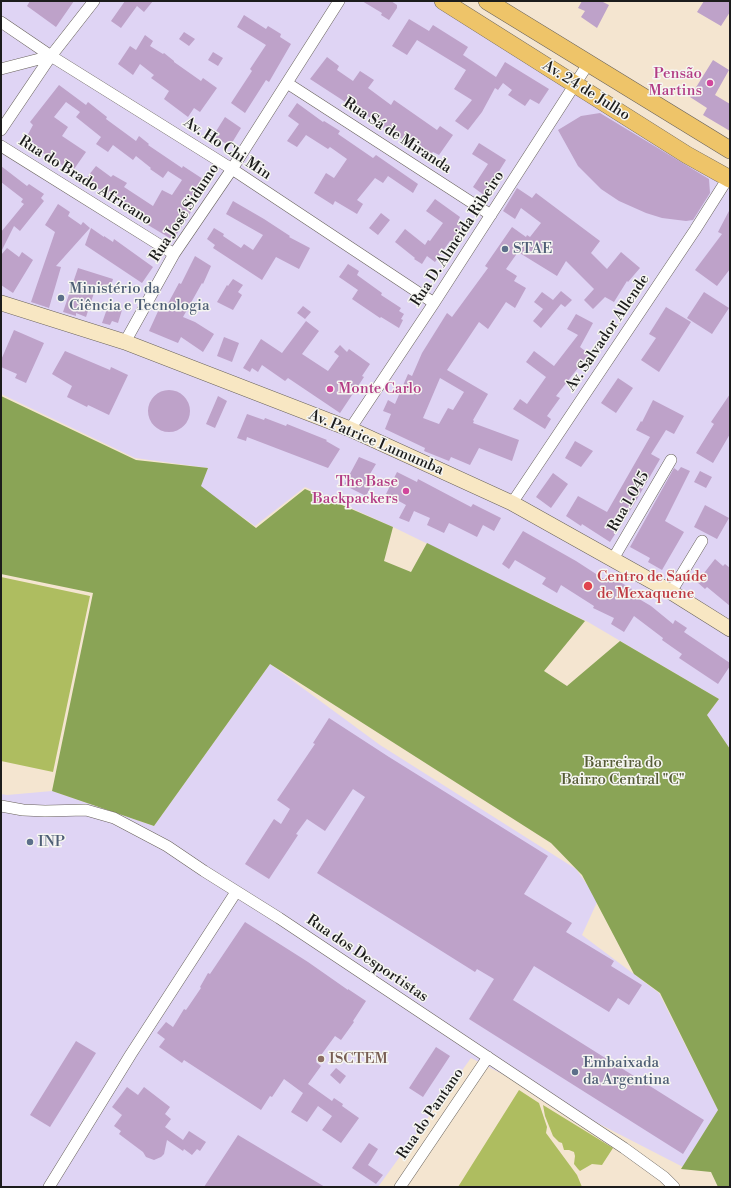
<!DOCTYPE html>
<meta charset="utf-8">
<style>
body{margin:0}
#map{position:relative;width:731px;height:1188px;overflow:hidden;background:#f4e5d0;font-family:"Libre Bodoni",serif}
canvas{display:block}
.frame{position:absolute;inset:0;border:2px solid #1c1c1c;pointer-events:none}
</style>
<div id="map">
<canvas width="731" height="1188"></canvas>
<div class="frame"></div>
</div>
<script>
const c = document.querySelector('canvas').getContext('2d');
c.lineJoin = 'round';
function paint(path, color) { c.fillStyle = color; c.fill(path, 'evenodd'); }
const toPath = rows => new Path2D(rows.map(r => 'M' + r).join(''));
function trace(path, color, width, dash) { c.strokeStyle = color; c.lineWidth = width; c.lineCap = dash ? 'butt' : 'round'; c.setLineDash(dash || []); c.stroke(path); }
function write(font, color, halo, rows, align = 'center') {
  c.font = font + ' "Libre Bodoni",serif'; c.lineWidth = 3; c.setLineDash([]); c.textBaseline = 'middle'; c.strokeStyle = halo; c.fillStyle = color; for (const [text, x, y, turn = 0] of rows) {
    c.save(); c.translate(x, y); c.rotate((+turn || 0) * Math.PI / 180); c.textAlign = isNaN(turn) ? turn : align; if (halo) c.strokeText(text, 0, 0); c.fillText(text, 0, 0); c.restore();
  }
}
const built = toPath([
 [1,1,449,1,730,181,730,749,707,715,719,699,588,622,393,527,305,487,255,526,200,487,208,468,135,458,1,394],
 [270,664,380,745,576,869,598,900,582,935,659,993,718,1110,683,1167,471,1058,378,1187,1,1187,1,794,7,795,52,791,154,826]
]);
const green = toPath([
 [1,577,90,596,53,772,1,761],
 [519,1090,539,1103,547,1127,546,1133,577,1175,582,1187,458,1187],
 [543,1105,613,1148,602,1165,592,1164,580,1171,578,1169,574,1164,575,1156,574,1152,569,1150,564,1150,562,1143,559,1142,553,1136,545,1116]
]);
const forest = toPath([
 [1,396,136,460,208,468,201,486,256,528,305,489,393,527,384,561,411,572,427,543,585,621,544,671,567,686,620,641,719,699,707,715,730,749,730,1187,718,1187,711,1172,681,1169,718,1110,660,993,634,974,582,875,551,843,270,664,154,826,52,791,93,593,1,574]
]);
const building = toPath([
 [30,1,74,1,56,27,27,6],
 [125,1,153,1,144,12,137,6,121,28,111,21],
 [362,1,391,1,397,5,397,8,389,20,381,15,382,13],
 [582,1,601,1,609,5,597,28,581,17,585,11,578,8],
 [704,1,730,1,730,12,721,26,697,12],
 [244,15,266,29,268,26,281,34,280,37,291,44,269,82,266,80,245,113,231,103,252,71,250,69,266,45,237,27],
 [409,19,429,31,433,25,468,47,463,55,496,77,505,62,549,89,539,104,530,99,525,106,508,95,512,90,503,83,498,90,495,88,482,112,468,130,455,121,472,100,454,89,466,70,417,40,407,55,392,46],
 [184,32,195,39,189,46,179,39],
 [145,35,153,41,150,46,163,54,164,53,174,61,174,62,201,81,203,78,217,88,200,112,194,108,188,117,164,99,169,91,151,78,154,75,140,64,133,75,118,64,130,46,136,50],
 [213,52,223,58,218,66,208,60],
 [327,57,339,66,337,70,353,81,360,71,374,80,368,88,391,105,394,100,437,130,440,126,453,135,439,155,433,152,431,154,413,139,411,143,406,139,405,141,385,126,384,128,351,104,350,105,310,79],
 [713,60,729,70,715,95,730,104,730,131,703,115,707,108,690,97],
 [59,85,86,105,88,102,107,117,106,119,136,141,139,136,149,144,148,145,182,168,183,166,206,181,190,205,194,207,173,240,143,222,145,220,128,209,130,206,94,186,93,188,84,181,96,166,111,177,113,175,127,183,124,187,153,206,162,190,172,195,182,180,168,171,163,178,150,169,151,168,136,156,133,160,113,145,108,152,96,144,101,137,76,117,80,112,66,102,54,117,68,127,62,136,86,152,72,172,55,160,31,146,34,143,26,138,33,125,30,122],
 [297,103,323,122,324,121,340,131,338,134,373,158,376,155,418,184,413,193,388,176,383,183,375,178,357,200,363,204,357,214,335,201,333,205,314,193,326,173,334,178,347,159,330,147,328,149,306,135,297,147,287,141,299,124,288,116],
 [600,113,709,179,710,193,693,220,686,221,662,218,646,213,619,201,601,189,578,166,558,130,581,116],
 [225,117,241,128,230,146,213,136],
 [479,143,506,160,484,195,473,187,488,164,472,154],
 [1,166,27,186,29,184,44,194,41,198,44,201,20,231,14,226,1,252,1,232,24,204,21,202,23,199,1,182],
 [517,188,532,198,536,193,600,241,591,253,607,269,621,252,640,268,628,282,627,281,614,302,605,297,593,309,584,300,594,289,566,261,557,276,518,252,506,269,517,276,514,281,526,288,515,308,506,302,488,329,479,322,447,370,488,394,473,420,474,421,473,423,519,440,512,461,479,448,470,465,451,457,449,461,424,451,425,448,385,429,391,414,383,411,388,400,395,404,408,374,412,376,422,353,447,313,452,317,488,268,485,266,512,227,526,237,527,235,530,237,541,223,521,208,515,219,503,211],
 [440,378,464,392,453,410,448,408,439,424,423,418],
 [435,199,460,217,458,221,462,224,459,227,462,230,453,243,450,241,435,262,427,256,422,264,414,259,415,258,395,242,405,229,425,245,428,240,430,241,443,223,426,211],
 [233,201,264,219,290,236,289,237,310,248,299,269,276,257,262,280,213,248,215,245,207,239,214,228,224,234,223,236,241,248,244,244,253,250,263,235,226,214],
 [58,204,70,212,68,216,81,225,83,222,90,228,56,266,61,267,49,308,31,302,55,232,45,225],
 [730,209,730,269,717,286,695,270,722,234,718,232],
 [381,213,390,220,378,235,369,228],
 [91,228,104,237,104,236,113,242,114,239,153,267,142,283,85,245],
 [7,248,19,257,22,252,33,260,13,293,1,285,1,255],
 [195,256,211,266,203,284,202,283,183,317,195,322,214,334,203,352,181,337,178,343,149,331,160,307,165,309,179,283,181,284],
 [348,264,359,271,357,275,382,293,381,295,401,308,399,311,404,314,401,319,403,320,399,328,381,317,380,318,352,299,358,290,339,277],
 [78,268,113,279,110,289,97,284,86,317,76,313,76,316,63,312],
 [233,279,243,285,238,292,242,295,233,310,217,302,227,285,228,286],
 [561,291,572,300,565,307,561,304,541,328,533,321,543,309,534,302,542,292,553,300],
 [704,292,729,308,712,334,687,318],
 [108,306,122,310,118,323,112,321,110,325,102,323],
 [303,306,311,312,305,319,297,313],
 [666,307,691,322,659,372,641,360,656,338,649,334],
 [576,314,593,323,580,347,589,354,556,396,560,398,547,416,551,419,545,429,513,409,520,399,527,404,546,377,526,362,534,351,554,366,578,335,567,329],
 [306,321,319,331,302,354,328,371,339,356,334,352,340,345,347,352,349,349,370,364,362,376,364,377,340,413,288,378,285,381,262,365,258,372,252,368,250,372,243,368,261,339,282,353],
 [14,330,44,343,26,383,15,378,17,374,1,367,1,360],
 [224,337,239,343,232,362,217,356],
 [65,351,110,370,111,367,128,375,109,415,88,405,87,407,67,397,72,386,52,374],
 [618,378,633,388,616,413,601,403],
 '148 411a21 21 0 1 1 42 0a21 21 0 1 1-42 0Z',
 [730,394,730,434,713,463,696,453,714,424,711,422],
 [218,396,227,401,215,428,206,424],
 [653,400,684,416,674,434,666,430,651,454,660,459,633,506,610,542,582,524,581,526,566,516,578,496,607,512,650,437,636,430,641,421,642,422],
 [247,414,264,420,265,418,286,426,287,424,327,440,326,441,340,449,328,468,247,437,246,441,237,438],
 [575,441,593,451,581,467,565,458],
 [359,457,376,464,367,479,373,482,366,496,344,485],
 [681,467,690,471,665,521,684,532,662,570,648,562,650,558,630,547,674,468,678,471],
 [700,471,712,477,706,488,694,482],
 [397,472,417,482,418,479,471,507,473,504,501,518,494,531,483,525,477,537,449,523,444,533,427,525,430,518,414,511,409,522,399,518,406,505,386,494],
 [553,473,568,484,551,508,536,497],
 [705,505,729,518,717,539,694,527],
 [523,531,576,561,610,583,613,578,632,589,629,593,651,606,673,624,675,620,687,628,684,632,730,663,730,666,718,684,679,658,682,654,662,640,663,638,634,616,624,632,611,624,614,618,593,608,594,606,561,585,557,593,542,584,546,578,515,560,509,569,502,564],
 [715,559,723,566,725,564,730,568,730,606,707,587,705,589,697,582],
 [329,718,389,757,548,856,524,894,572,923,566,932,614,961,611,966,642,985,629,1005,618,998,609,1012,534,966,513,1000,704,1120,683,1154,469,1019,494,979,477,969,475,972,317,873,365,797,353,789,325,831,307,819,296,834,298,835,269,879,245,864,274,819,281,824,290,809,277,800,315,744,313,743],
 [245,922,308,962,348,990,348,989,366,1001,353,1021,354,1022,341,1040,335,1036,316,1062,321,1066,308,1084,332,1101,334,1098,343,1104,342,1106,359,1118,341,1143,322,1130,332,1116,318,1106,307,1122,291,1112,303,1093,284,1079,272,1097,270,1096,261,1110,184,1060,182,1063,159,1047,165,1039,157,1033,166,1022,173,1027,184,1009,186,1010,201,988,200,987,208,973,210,974],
 [76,1041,96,1053,50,1127,30,1115],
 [436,1047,450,1056,423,1097,409,1088],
 [336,1068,346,1076,340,1084,330,1075],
 [127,1087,138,1095,144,1087,170,1107,165,1114,171,1119,165,1127,183,1140,189,1131,206,1142,200,1151,197,1149,192,1155,184,1149,183,1151,167,1140,164,1154,161,1157,154,1160,146,1157,143,1152,119,1134,121,1131,114,1126,122,1115,112,1107],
 [238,1135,325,1187,204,1187],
 [369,1143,378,1149,368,1165,383,1175,376,1184,352,1168]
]);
const minor = toPath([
 [1,22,51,56,232,169,434,303],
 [1,69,51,56],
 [287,83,491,215],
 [1,130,51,56,94,1],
 [1,146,174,254],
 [125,342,174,254,232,169,339,1],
 [350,429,434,303,588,64],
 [512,503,695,230,728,178],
 [613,559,671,460],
 [671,592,702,541],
 [1,806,23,810,45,811,86,810,114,818,167,846,204,871,279,918,624,1148,664,1177,674,1187],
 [49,1187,131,1054,236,892],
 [400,1187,488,1057]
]);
const secondary = toPath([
 [1,303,125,342,350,429,512,503,671,592,730,629]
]);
const primary = toPath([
 [443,1,687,155,730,179],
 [487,1,730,150]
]);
const markers = [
 [710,83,4,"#d1479c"],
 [505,249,4,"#5c6f8a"],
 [61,298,4,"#5c6f8a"],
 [330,389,4,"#d1479c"],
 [406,491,4,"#d1479c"],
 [588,586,5,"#e0444e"],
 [30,842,4,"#5c6f8a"],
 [321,1059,4,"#8d6e63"],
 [575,1072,4,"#5c6f8a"]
];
const hotelNames = [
 ["Pensão",702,74],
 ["Martins",702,91],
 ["Monte Carlo",338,389,"left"],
 ["The Base",398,482],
 ["Backpackers",398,499]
];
const streetNames = [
 ["Av. 24 de Julho",586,91,32],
 ["Rua Sá de Miranda",397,136,33],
 ["Av. Ho Chi Min",227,149,33],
 ["Rua do Brado Africano",85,181,32],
 ["Rua José Sidumo",185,213,-57],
 ["Rua D. Almeida Ribeiro",458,239,-57],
 ["Av. Salvador Allende",608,333,-56],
 ["Av. Patrice Lumumba",376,443,23],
 ["Rua 1.045",629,502,-60],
 ["Rua dos Desportistas",367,959,34],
 ["Rua do Pantano",431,1114,-56]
];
const serviceNames = [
 ["STAE",513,249],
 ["Ministério da",69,289],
 ["Ciência e Tecnologia",69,306],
 ["INP",38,842],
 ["Embaixada",583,1063],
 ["da Argentina",583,1080]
];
const healthNames = [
 ["Centro de Saúde",597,577],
 ["de Mexaquene",597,594]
];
const parkNames = [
 ["Barreira do",623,763],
 ["Bairro Central \"C\"",623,780]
];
const educationNames = [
 ["ISCTEM",329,1059]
];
paint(built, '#dfd4f4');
paint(green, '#aebd60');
paint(forest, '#8aa456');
paint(building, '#bea2c9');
trace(minor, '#68625b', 12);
trace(secondary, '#68625b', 16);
trace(primary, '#68625b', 18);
trace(minor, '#fff', 11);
trace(secondary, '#f8e7c3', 15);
trace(primary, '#eec469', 17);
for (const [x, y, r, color] of markers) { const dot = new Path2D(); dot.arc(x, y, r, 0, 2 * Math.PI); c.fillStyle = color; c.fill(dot); trace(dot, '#f6f6f2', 1.5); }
write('15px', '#b23c85', '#f6f6f2', hotelNames, 'right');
write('15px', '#1c1c1c', '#f6f6f2', streetNames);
write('15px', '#4e5e75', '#f6f6f2', serviceNames, 'left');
write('15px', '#be3a42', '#f6f6f2', healthNames, 'left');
write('15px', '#565c37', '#f6f6f2', parkNames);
write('15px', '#785e54', '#f6f6f2', educationNames, 'left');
</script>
